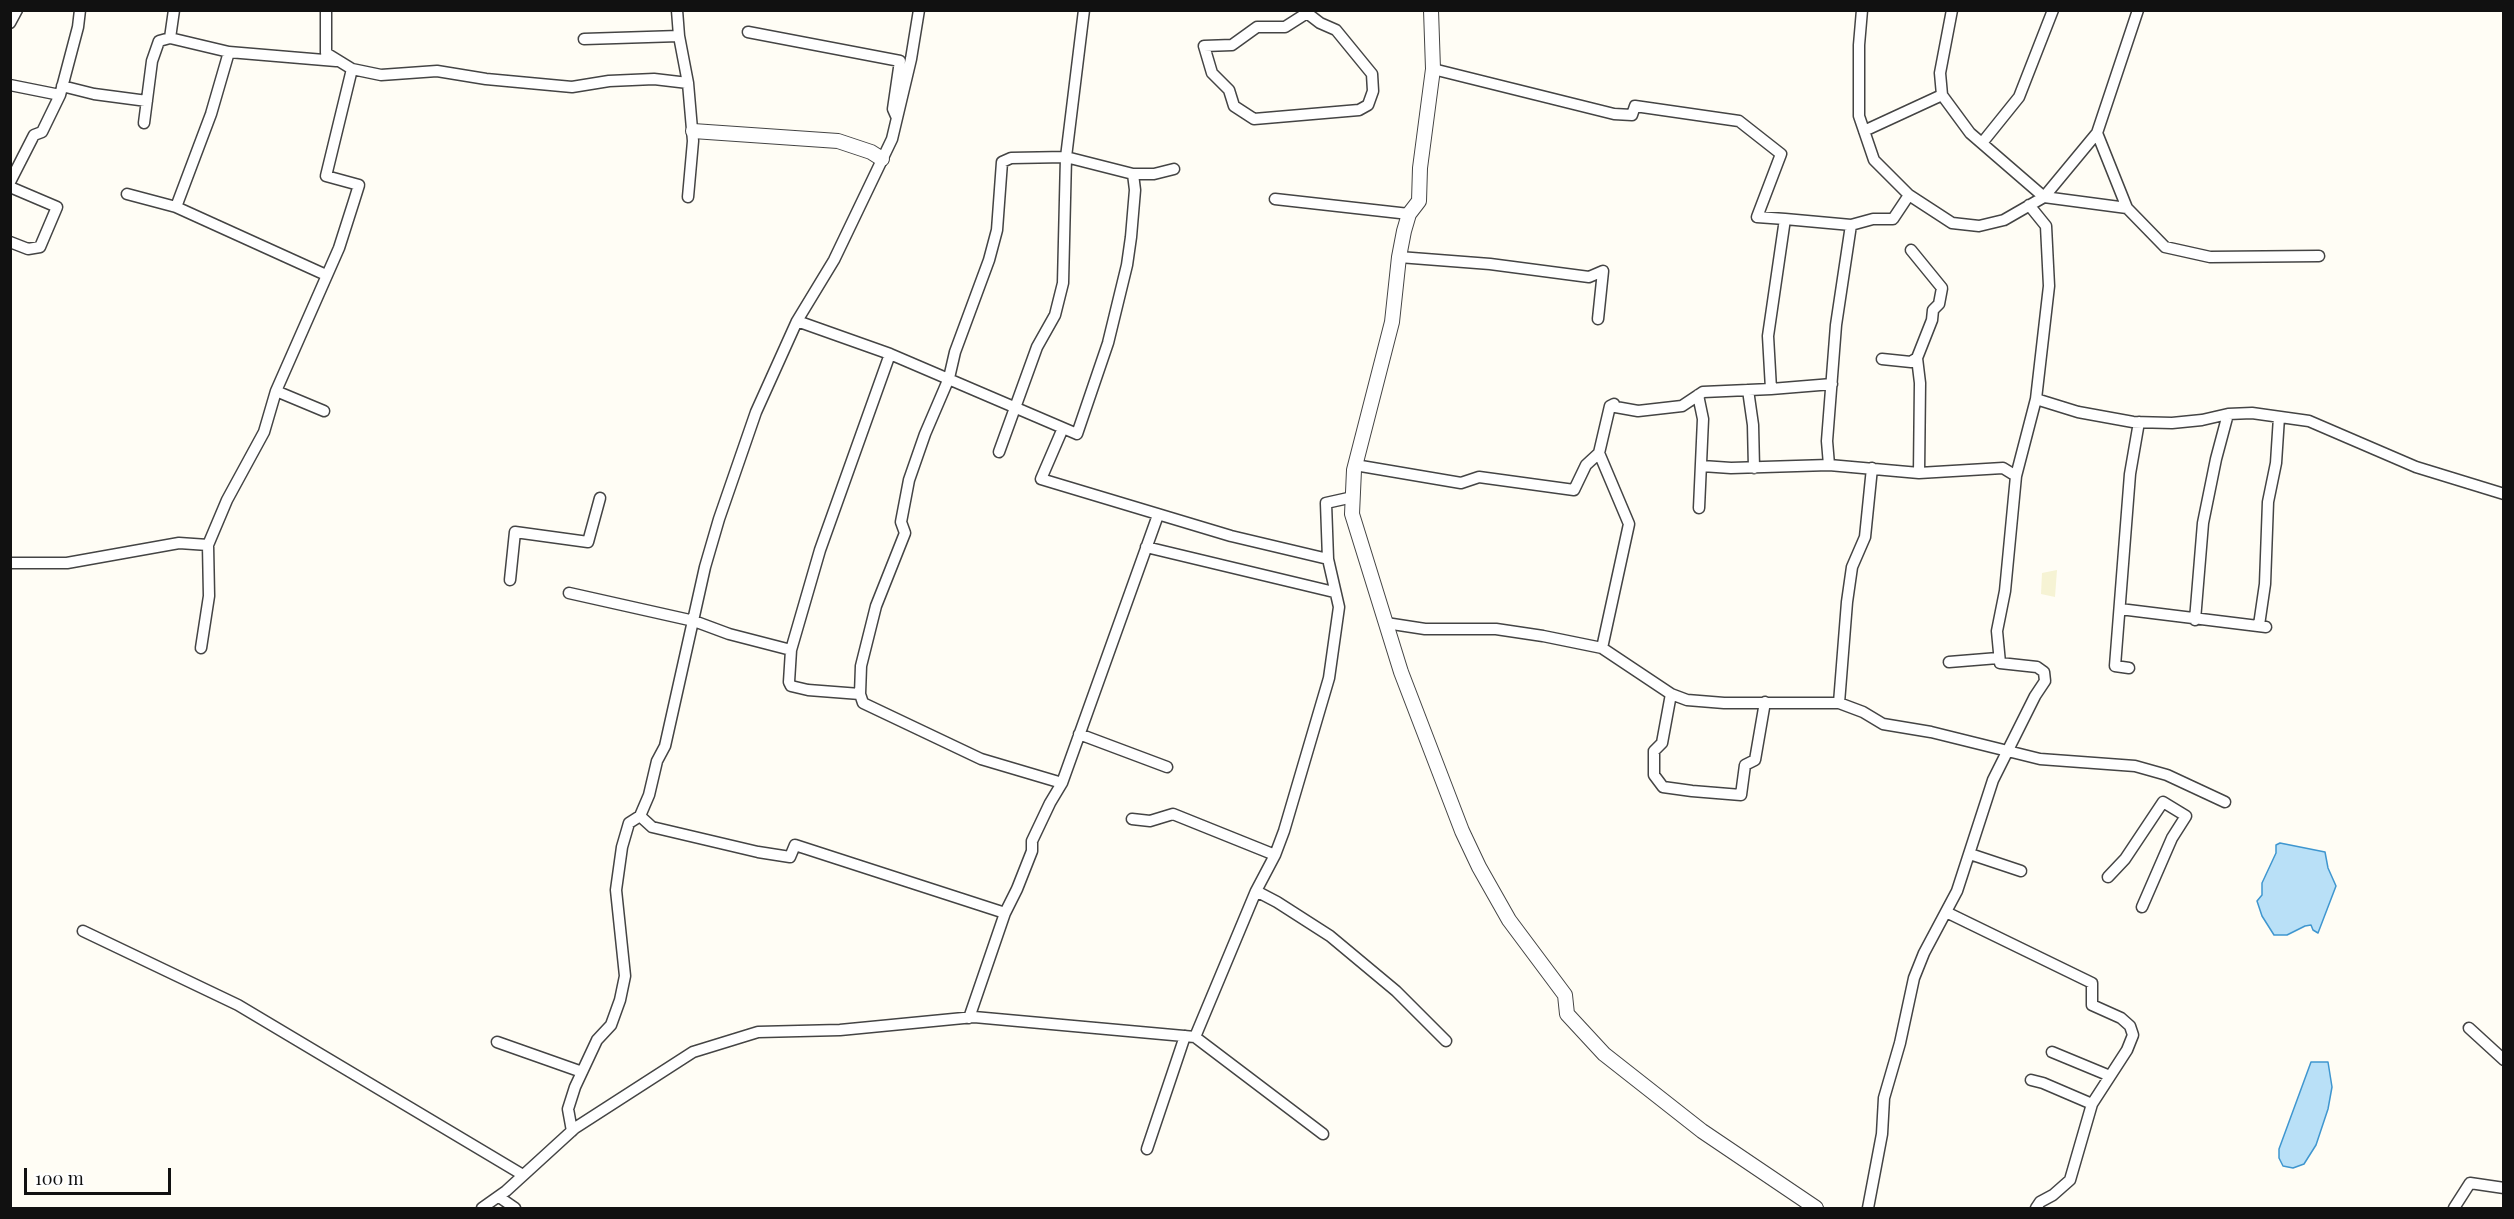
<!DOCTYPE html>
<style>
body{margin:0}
#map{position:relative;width:2514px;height:1219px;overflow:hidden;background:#fffdf5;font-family:"Playfair Display",serif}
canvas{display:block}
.frame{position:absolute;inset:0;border:12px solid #111;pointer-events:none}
.scale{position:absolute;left:24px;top:1168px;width:147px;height:27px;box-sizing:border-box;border:3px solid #111;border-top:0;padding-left:8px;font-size:18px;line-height:21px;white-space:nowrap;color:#111;-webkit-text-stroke:4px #fff;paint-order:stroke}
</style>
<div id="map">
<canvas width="2514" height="1219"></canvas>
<div class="frame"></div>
<div class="scale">100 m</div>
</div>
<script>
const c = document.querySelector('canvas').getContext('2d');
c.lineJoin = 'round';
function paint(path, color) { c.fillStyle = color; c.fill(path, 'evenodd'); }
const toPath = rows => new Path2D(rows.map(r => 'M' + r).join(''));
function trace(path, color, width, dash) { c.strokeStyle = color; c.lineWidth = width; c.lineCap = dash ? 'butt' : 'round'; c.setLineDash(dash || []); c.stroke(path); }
const farmland = toPath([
 [2057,570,2055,597,2041,594,2042,573]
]);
const water = toPath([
 [2280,843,2325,852,2328,868,2336,886,2318,933,2313,930,2311,925,2305,926,2287,935,2274,935,2262,916,2257,901,2262,895,2262,883,2276,853,2276,845,2280,843],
 [2311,1062,2328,1062,2332,1087,2328,1109,2316,1145,2304,1164,2293,1168,2283,1166,2279,1158,2279,1149,2311,1062]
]);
const minor = toPath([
 [326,10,326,53,352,69,381,75,437,71,486,79,572,87,609,81,654,79,688,83],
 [677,10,679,36,688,83,693,141,688,197],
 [919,10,911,59,892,139,834,260,797,321,756,412,719,519,705,567,665,746,657,761,649,795,640,816,652,827,758,852,790,857,795,845,1005,913,969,1018],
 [1307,10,1307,13,1285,27,1257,27,1232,45,1204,46,1212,73,1229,90,1234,106,1254,119,1359,110,1368,105,1373,91,1372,74,1336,30,1320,23,1307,13],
 [1862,10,1859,45,1859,116,1874,160,1909,195,1952,223,1979,226,2004,220,2044,197,2097,133,2138,10],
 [1952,10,1940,73,1942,95,1970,133,2044,197,2127,208,2165,247,2210,257,2319,256],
 [10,23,17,10],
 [748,32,900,61,893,109,897,118],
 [170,38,229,52,211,114,176,207],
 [584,39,679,36],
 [229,52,336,61],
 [1433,69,1614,114,1632,115,1635,106,1739,121,1781,154,1757,217,1785,219],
 [10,85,60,95],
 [62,86,94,94,147,101],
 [144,123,152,61,159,41,170,38,174,10],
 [1864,131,1942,95],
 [2097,133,2127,208],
 [1982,143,2019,97,2053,10],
 [1133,174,1154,174,1174,169],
 [10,182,34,135,42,132,60,95,78,27,80,10],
 [10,187,57,207,40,247,28,249,10,242],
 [127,194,176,207,326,275],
 [1275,199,1409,214],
 [1851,225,1873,219,1893,219,1909,195],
 [1399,257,1490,264,1589,277,1603,271,1598,319],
 [797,321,890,354,1063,428],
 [1917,358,1920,383,1919,473],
 [1882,359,1911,362,1917,358,1932,320,1933,310,1939,304,1942,288,1911,250],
 [1771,389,1832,384],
 [1748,390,1753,425,1754,468],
 [276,391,324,411],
 [1698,395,1703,419,1699,508],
 [2036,399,2078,412,2133,422,2172,423,2202,420,2228,414,2252,413,2309,421,2416,467,2504,494],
 [1610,406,1638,411,1682,406,1703,392,1771,389,1768,336,1785,219,1851,225,1836,325,1827,441,1829,465],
 [999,452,1037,347,1055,315,1063,283,1066,157,1084,10],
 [1599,453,1629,524,1602,648],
 [1355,465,1461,483,1479,477,1574,490,1586,465,1599,453,1610,406,1614,404],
 [1702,466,1731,468,1829,465,1919,473,2003,468,2016,476],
 [1146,547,1334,592],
 [10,563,67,563,179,543,208,545,227,500,264,432,276,391,339,248,354,201,359,185,326,176,352,69],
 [510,580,515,532,588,542,600,498],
 [569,593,694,621,729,634,791,650,820,550,890,354],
 [2120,609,2266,627],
 [2195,620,2203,523,2216,459,2228,414],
 [1386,623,1425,629,1496,629,1543,636,1602,648,1671,694,1687,700,1724,703,1839,703,1863,712,1883,724,1931,732,2040,759,2135,766,2167,775,2225,802],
 [2259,625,2265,584,2268,502,2276,463,2279,417],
 [201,648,209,596,208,545],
 [791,650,789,682,791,686,808,690,860,694],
 [1949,662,1998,658],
 [2129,668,2115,666,2130,474,2139,422],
 [1671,694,1662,743,1654,751,1654,775,1663,787,1692,791,1741,795,1745,765,1755,760,1765,702],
 [1839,703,1847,602,1852,567,1865,537,1872,468],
 [1079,734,1167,767],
 [1062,783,981,759,863,703,860,694,861,666,876,606,905,533,901,522,909,480,925,434,949,378,955,352,989,260,997,230,1002,162,1011,158,1066,157,1133,174,1135,190,1131,237,1127,265,1108,343,1077,434,1063,428,1041,479,1231,536,1328,559],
 [1132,819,1150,821,1173,814,1275,855],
 [1970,854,2021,871],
 [2108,877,2125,859,2163,802,2186,816,2172,838,2142,907],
 [1256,891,1277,902,1330,936,1396,991,1446,1041],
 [1946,912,2092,983,2092,1005,2121,1018,2130,1026,2133,1035,2127,1050,2092,1104,2070,1180,2053,1195,2040,1202,2036,1208],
 [1005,913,1017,889,1032,851,1032,841,1050,803,1062,783,1158,515],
 [83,931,238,1005,523,1175],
 [2469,1028,2504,1060],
 [1195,1037,1256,891,1275,855,1284,831,1329,678,1339,607,1328,559,1326,503,1353,497],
 [497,1042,582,1072],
 [2052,1052,2110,1076],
 [2031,1080,2043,1083,2092,1104],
 [572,1131,568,1109,575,1087,597,1040,611,1025,620,1000,625,976,616,890,622,847,629,823,640,816],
 [1147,1149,1185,1036],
 [499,1197,515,1208],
 [482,1208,506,1191,575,1128,693,1052,758,1032,840,1030,974,1017,1195,1037,1323,1134],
 [1868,1208,1882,1134,1884,1098,1900,1043,1914,978,1924,953,1957,891,1993,780,2035,696,2045,681,2044,672,2037,667,2000,663,1997,631,2005,591,2016,476,2036,399,2049,286,2046,226,2029,205],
 [2454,1208,2470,1183,2504,1188]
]);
const tertiary = toPath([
 [1431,10,1433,69,1420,168,1419,201,1409,214,1404,231,1399,257,1392,322,1354,470,1352,514,1401,672,1462,831,1479,867,1509,920,1565,995,1567,1014,1604,1054,1702,1131,1816,1208],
 [693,131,838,141,871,152,882,159]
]);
paint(farmland, '#f6f3d4');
paint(water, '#b9e0f7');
trace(water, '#3f96cf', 1.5);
trace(minor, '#444', 13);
trace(tertiary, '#444', 16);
trace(minor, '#fff', 10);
trace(tertiary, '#fff', 14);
</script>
